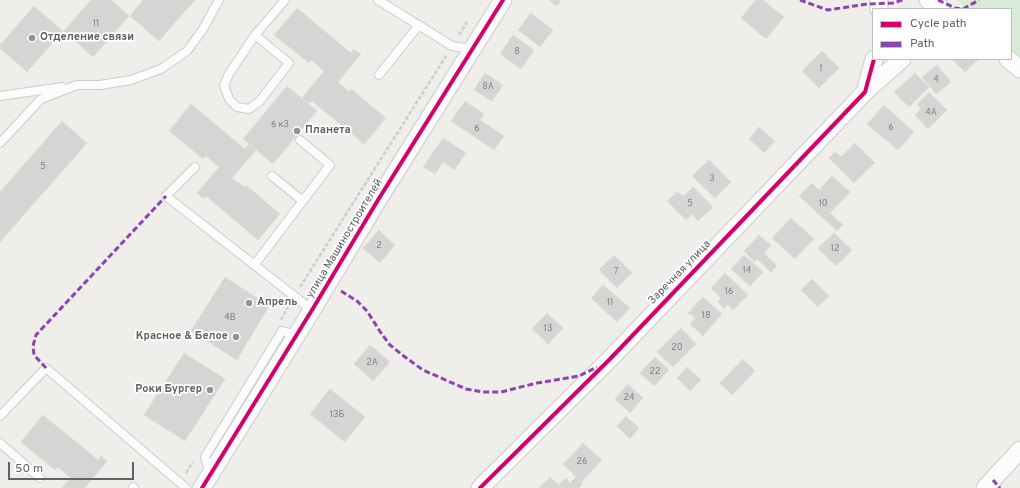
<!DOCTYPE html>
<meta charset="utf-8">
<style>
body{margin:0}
#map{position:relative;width:1020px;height:488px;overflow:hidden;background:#efeeea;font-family:Overpass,sans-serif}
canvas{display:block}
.legend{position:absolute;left:872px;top:8px;width:140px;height:52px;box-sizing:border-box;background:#fff;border:1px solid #bfc1c3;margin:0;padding:5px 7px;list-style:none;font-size:12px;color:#5f6368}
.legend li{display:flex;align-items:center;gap:8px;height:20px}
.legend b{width:20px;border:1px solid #bfc1c3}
.scale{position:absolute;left:8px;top:462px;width:126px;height:18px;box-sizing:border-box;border:2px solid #5f6368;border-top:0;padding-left:5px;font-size:12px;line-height:14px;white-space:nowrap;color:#5f6368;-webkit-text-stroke:3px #fff;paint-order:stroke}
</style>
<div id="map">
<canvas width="1020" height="488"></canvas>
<ul class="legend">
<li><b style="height:5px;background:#d6006c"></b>Cycle path</li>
<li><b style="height:5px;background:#8e44ad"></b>Path</li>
</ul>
<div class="scale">50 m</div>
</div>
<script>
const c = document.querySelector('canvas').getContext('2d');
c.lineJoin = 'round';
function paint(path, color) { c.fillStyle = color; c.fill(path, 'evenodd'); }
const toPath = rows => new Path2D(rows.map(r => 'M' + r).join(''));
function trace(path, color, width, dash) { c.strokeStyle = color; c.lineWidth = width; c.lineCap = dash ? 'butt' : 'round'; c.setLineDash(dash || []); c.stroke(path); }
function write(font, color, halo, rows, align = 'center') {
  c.font = font + ' Overpass,sans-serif'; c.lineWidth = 3.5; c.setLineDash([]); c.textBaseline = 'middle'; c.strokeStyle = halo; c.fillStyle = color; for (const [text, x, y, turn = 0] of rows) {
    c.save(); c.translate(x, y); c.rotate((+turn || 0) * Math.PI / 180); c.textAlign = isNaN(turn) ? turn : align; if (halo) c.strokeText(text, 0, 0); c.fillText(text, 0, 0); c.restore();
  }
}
const green = toPath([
 [957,0,1020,0,1020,60,1011,51,1011,9,967,9]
]);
const building = toPath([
 [91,0,111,0,129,16,93,57,64,31,91,0],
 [143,0,195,0,159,41,130,16,143,0],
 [549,0,561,0,557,6,549,0],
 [756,0,763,0,784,17,766,39,741,18,756,0],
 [34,6,63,31,27,72,0,48,0,45,34,6],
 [297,8,351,53,354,49,361,54,338,82,349,92,351,89,386,118,364,144,312,101,309,104,302,98,324,71,311,60,309,63,274,35,297,8],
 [531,13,553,30,540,47,518,30,531,13],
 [513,35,534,50,521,69,500,54,513,35],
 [822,51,839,68,819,88,802,71,822,51],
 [952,59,979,59,965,72,952,59],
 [937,65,951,82,936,94,922,77,937,65],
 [485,73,503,85,492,101,474,90,485,73],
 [915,73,929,87,909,107,894,92,915,73],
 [287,86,317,111,273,164,243,139,287,86],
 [929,92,947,110,928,129,915,115,921,109,917,104,929,92],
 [465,101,484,114,480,120,504,136,494,150,451,121,465,101],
 [191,104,245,149,249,144,256,150,232,178,244,187,246,185,280,214,258,240,206,196,204,199,197,193,219,167,206,156,203,159,169,131,191,104],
 [884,105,914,132,898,150,867,124,884,105],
 [62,121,87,143,0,242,0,192,62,121],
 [759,127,775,141,764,153,749,139,759,127],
 [443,138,466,153,454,170,443,162,435,174,423,167,443,138],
 [855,143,875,163,854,183,829,158,835,152,841,157,855,143],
 [709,160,731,182,715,198,692,176,709,160],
 [832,176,850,192,830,213,843,225,837,231,799,196,812,183,819,190,832,176],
 [693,187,713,207,698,221,692,214,686,220,667,201,677,192,684,196,693,187],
 [791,218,814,239,795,259,772,238,791,218],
 [379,230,395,245,380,263,363,248,379,230],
 [834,233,852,250,836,266,818,248,834,233],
 [759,235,771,245,764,253,777,266,771,272,757,259,755,262,744,251,759,235],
 [614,255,632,273,617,288,599,270,614,255],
 [744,255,763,272,750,286,731,269,744,255],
 [725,273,748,295,733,310,728,304,724,309,718,302,721,298,711,288,725,273],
 [225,277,269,306,237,360,191,331,225,277],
 [812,279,829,296,818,307,801,290,812,279],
 [603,285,630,308,617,322,591,298,603,285],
 [703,297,722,314,703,336,690,324,695,318,688,313,703,297],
 [547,313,563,328,548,344,532,329,547,313],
 [681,328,696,344,673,367,657,352,681,328],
 [370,345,390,362,373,381,354,364,370,345],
 [184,353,225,379,185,441,144,415,184,353],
 [655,357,669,370,654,386,640,373,655,357],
 [743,359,755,371,732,395,720,383,743,359],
 [687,367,701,380,690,391,677,378,687,367],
 [628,384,643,398,630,413,615,399,628,384],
 [330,389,365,417,345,442,310,414,330,389],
 [43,415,98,460,101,456,107,461,85,488,62,488,71,478,58,467,55,470,21,442,43,415],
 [626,416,639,428,630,439,617,426,626,416],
 [583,443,602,460,581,482,563,464,583,443],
 [550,477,562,488,539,488,550,477],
 [576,477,583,484,579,488,563,488,559,484,566,478,570,483,576,477]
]);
const path = toPath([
 [459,35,467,22],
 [300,287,446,56],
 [281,320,288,307],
 [186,473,193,462]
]);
const lane = toPath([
 [378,0,452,46,472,49],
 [255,35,229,74,224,85,229,99,237,107,249,109,260,101,289,63,255,35,285,0],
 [379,75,419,25],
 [0,96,62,87],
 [0,143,41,99,77,85,100,85,131,80,161,69,187,51,203,29,219,0],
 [195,167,166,196,312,310],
 [272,176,303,201],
 [255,264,330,165,300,140],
 [0,416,46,368,186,488],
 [0,443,40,478],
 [210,474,205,457,282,331,297,335],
 [133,487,134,488]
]);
const street = toPath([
 [928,0,942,9],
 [879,9,879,0],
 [1008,59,1020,69],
 [865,92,902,59],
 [202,488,312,310,378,200,503,0],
 [480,488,610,359,865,92,874,59],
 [985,488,1020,450]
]);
const quiet = toPath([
 [800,0,828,10,867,4,893,3,903,0],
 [938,0,955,8,962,9],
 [963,9,979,0],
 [341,291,357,301,367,311,381,333,390,345,405,357,423,370,466,389,483,392,501,392,537,383,579,376,597,367],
 [46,368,34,355,33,346,36,335,166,196],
 [993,480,1000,488]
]);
const cycleway = toPath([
 [202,488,312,310,378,200,503,0],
 [480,488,610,359,865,92,874,59]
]);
const markers = [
 [32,38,4,"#919496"],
 [297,131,4,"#919496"],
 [249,303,4,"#919496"],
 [236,337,4,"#919496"],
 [210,390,4,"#919496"]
];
const numberNames = [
 ["11",96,24],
 ["8",517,52],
 ["1",821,69],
 ["4",936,80],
 ["8А",488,87],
 ["4А",931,113],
 ["6 к3",280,125],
 ["6",891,128],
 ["6",477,129],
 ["5",43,167],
 ["3",712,179],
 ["5",690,204],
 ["10",823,204],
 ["2",379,246],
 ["12",835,249],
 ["14",747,271],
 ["7",616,272],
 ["16",729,292],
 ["11",610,303],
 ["18",706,316],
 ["4В",230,318],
 ["13",548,329],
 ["20",677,348],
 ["2А",372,363],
 ["22",655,372],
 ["24",629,398],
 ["13Б",337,415],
 ["26",582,462]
];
const poiNames = [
 ["Отделение связи",40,38],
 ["Планета",305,131],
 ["Апрель",257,303],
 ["Красное & Белое",228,337,"right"],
 ["Роки Бургер",202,390,"right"]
];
const streetNames = [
 ["улица Машиностроителей",345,239,-59],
 ["Заречная улица",680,273,-46]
];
paint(green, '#d8ebd6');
paint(building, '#d6d5d3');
trace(building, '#deddd9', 1);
trace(lane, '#cbcccc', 10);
trace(street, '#cbcccc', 19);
trace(path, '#cacfcc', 2.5, [4, 2]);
trace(lane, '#fdfcfc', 8);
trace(street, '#fdfcfc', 17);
trace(quiet, '#8e44ad', 3, [6, 3]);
trace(cycleway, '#d6006c', 4);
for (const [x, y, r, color] of markers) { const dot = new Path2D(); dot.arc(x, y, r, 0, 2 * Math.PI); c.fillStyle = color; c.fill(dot); trace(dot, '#fff', 1.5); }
write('9px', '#7e8184', null, numberNames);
write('bold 11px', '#5f6368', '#fff', poiNames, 'left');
write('11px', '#5f6368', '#fff', streetNames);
</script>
